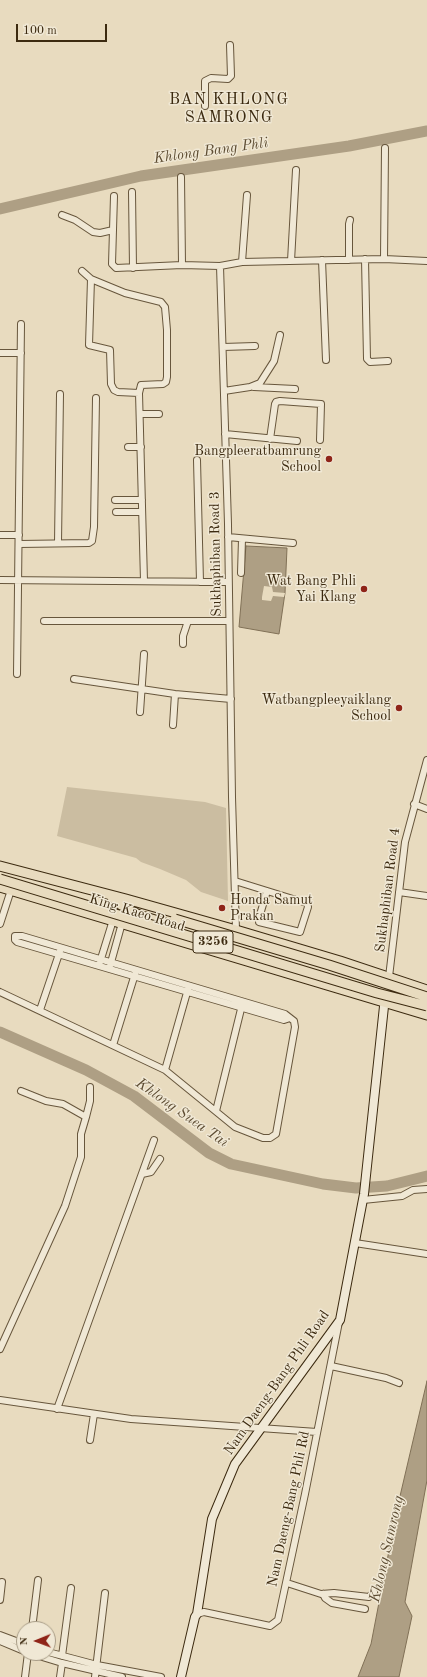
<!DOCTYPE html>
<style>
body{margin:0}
#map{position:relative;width:427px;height:1677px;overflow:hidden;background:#e8dbbf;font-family:"Old Standard TT",serif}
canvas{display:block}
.north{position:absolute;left:16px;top:1621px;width:40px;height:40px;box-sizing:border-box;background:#f0e8d5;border:1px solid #a89c86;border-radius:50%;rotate:269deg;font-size:11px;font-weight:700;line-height:16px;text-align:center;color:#3c2a10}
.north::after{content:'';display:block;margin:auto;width:14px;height:18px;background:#8f2418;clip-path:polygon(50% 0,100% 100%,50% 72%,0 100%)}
.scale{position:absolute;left:16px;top:24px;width:91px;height:18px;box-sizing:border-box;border:2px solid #3c2a10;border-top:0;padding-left:5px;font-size:12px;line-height:14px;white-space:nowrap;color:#3c2a10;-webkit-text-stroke:3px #f0e8d5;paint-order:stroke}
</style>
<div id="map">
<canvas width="427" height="1677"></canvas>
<div class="north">N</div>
<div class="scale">100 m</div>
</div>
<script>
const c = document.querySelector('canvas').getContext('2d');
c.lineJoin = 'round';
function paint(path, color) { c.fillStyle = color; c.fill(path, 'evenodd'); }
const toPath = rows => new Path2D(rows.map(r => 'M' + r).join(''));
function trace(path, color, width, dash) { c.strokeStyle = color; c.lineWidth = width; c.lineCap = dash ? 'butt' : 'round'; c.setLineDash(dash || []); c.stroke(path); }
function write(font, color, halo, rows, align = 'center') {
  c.font = font + ' "Old Standard TT",serif'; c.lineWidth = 3; c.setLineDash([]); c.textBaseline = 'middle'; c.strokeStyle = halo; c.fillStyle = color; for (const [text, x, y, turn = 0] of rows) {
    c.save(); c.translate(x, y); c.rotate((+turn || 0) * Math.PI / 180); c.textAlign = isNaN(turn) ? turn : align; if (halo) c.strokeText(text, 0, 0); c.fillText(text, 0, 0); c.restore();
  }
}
const green = toPath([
 [67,787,205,802,226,808,228,901,201,892,186,880,160,869,141,862,136,858,57,836]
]);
const water = toPath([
 [246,546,287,548,285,593,279,634,239,627,246,546],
 [427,1381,427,1480,405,1602,412,1616,399,1677,358,1677,371,1644,397,1509,427,1381]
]);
const pier = toPath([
 [264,586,272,587,273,592,285,593,284,597,273,596,271,601,262,600,262,597]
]);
const river = toPath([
 [0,209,141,176,349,146,427,131],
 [0,1032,86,1070,134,1096,209,1153,231,1164,323,1184,356,1188,387,1186,427,1176]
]);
const street = toPath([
 [205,106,205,81,211,78,228,79,231,76,230,45],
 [181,177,182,265],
 [132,192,133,268],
 [114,196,112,264,116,268,182,265,220,266,242,262,384,259,427,261],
 [62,215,75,220,93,232,100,233,113,230],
 [365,259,367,359,370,362,388,361],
 [384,259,385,148],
 [322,260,326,360],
 [349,260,349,224,350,220],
 [291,261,296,170],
 [242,262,247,195],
 [220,266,228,524,232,797,236,930],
 [82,271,91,279,125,293,161,302,165,307,167,330,167,377,166,382,163,384,141,385,139,393,144,581],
 [91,279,89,345,110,350,111,384,114,390,118,392,139,393],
 [223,347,255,346],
 [0,353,21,353],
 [254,387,295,389],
 [224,391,250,387,260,383,274,361,280,335],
 [140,414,159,414],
 [225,434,297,441],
 [270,439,275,404,276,402,280,401,321,404,320,440],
 [128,447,141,447],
 [197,460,200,582],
 [115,500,142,500],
 [116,512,142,512],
 [0,535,19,535],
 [228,537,293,543],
 [58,543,60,394],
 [19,544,89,543,92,541,94,527,96,398],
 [241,573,242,539],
 [0,580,228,582],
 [44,621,229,621],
 [183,644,183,636,188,621],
 [17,674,21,324],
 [74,679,175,694,231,699],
 [140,712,144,654],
 [173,725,175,694],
 [414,804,427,809],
 [235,881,293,899,307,903,308,907,300,932,259,922,259,918,267,891],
 [399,892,427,896],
 [0,924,11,890],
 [100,962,113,920],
 [110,966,122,923],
 [389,977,405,842,427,760],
 [0,992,165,1070,235,1127,263,1138,270,1138,276,1134,295,1027,294,1021,285,1014,22,936,15,936,15,940,17,942,284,1020,290,1018],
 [40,1010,60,951],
 [113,1045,135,974],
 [165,1070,188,989],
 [216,1111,242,1005],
 [86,1117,90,1101,90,1087],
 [142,1174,151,1172,160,1159],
 [363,1200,402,1196,413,1190,427,1189],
 [355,1243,427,1254],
 [0,1349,65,1206,81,1157,81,1134,86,1117,63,1104,46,1101,21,1091],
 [331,1366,386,1378,399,1383],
 [0,1400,131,1419,317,1432],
 [57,1409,154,1140],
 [90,1440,94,1414],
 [287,1583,321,1594,334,1593,369,1597,374,1592],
 [323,1594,325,1598,332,1603,365,1609],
 [0,1600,2,1582],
 [197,1614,204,1612,270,1626,278,1620,305,1494,339,1322],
 [32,1629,38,1580],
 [0,1635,24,1644],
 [0,1641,24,1651],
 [48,1652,97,1665,161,1677],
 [29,1653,62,1663,122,1677],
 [62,1656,71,1588],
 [25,1677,28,1653],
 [60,1677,62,1663],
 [95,1677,105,1593]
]);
const secondary = toPath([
 [181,1677,195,1617,197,1614,212,1519,235,1464,340,1320,364,1194,385,997]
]);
const primary = toPath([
 [0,866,126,899,236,930,340,961,427,990],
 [0,887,427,1015],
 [111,896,126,909,142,916,385,990,401,989]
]);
const primaryBridge = toPath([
 [0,879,377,993,427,1006],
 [175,919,329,965,427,997]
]);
const markers = [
 [329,459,4,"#8f2418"],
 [364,589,4,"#8f2418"],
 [399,708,4,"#8f2418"],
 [222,908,4,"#8f2418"]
];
const shields = [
 [213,942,40]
];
const shieldNames = [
 ["3256",213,942]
];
const poiNames = [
 ["Bangpleeratbamrung",321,451],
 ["School",321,467],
 ["Wat Bang Phli",356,581],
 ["Yai Klang",356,597],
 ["Watbangpleeyaiklang",391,700],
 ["School",391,716],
 ["Honda Samut",230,900,"left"],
 ["Prakan",230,916,"left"]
];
const streetNames = [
 ["Sukhaphiban Road 3",216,554,-91],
 ["Sukhaphiban Road 4",388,890,-83],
 ["King Kaeo Road",137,913,17],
 ["Nam Daeng-Bang Phli Road",277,1383,-55],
 ["Nam Daeng-Bang Phli Rd",289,1509,-78]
];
const waterNames = [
 ["Khlong Bang Phli",211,151,-8],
 ["Khlong Suea Tai",182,1113,35],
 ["Khlong Samrong",387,1549,-77]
];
const quarterNames = [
 ["BAN KHLONG",229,100],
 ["SAMRONG",229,118]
];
paint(green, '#cbbda1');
paint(water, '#ae9f84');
trace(water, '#807056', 1);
paint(pier, '#e8dbbf');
trace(river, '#ae9f84', 11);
trace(street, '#67563c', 8);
trace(secondary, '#3c2a10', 10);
trace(primary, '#3c2a10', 11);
trace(street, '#f0e8d5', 6);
trace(secondary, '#f0e8d5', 8);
trace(primary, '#e8dbbf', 9);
trace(primaryBridge, '#3c2a10', 11, []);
trace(primaryBridge, '#e8dbbf', 9);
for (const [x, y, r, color] of markers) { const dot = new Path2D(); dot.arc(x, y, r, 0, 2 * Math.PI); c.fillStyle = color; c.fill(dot); trace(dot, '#f0e8d5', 1.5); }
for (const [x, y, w] of shields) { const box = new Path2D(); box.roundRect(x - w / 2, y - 11, w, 22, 3); c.fillStyle = '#f0e8d5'; c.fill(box); trace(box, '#3c2a10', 1); }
write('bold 13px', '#3c2a10', null, shieldNames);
write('14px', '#3c2a10', '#f0e8d5', poiNames, 'right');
write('14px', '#3c2a10', '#f0e8d5', streetNames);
write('italic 15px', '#5e4d33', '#f0e8d5', waterNames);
c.letterSpacing = '1px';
write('16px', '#3c2a10', '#f0e8d5', quarterNames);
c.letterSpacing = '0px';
</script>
